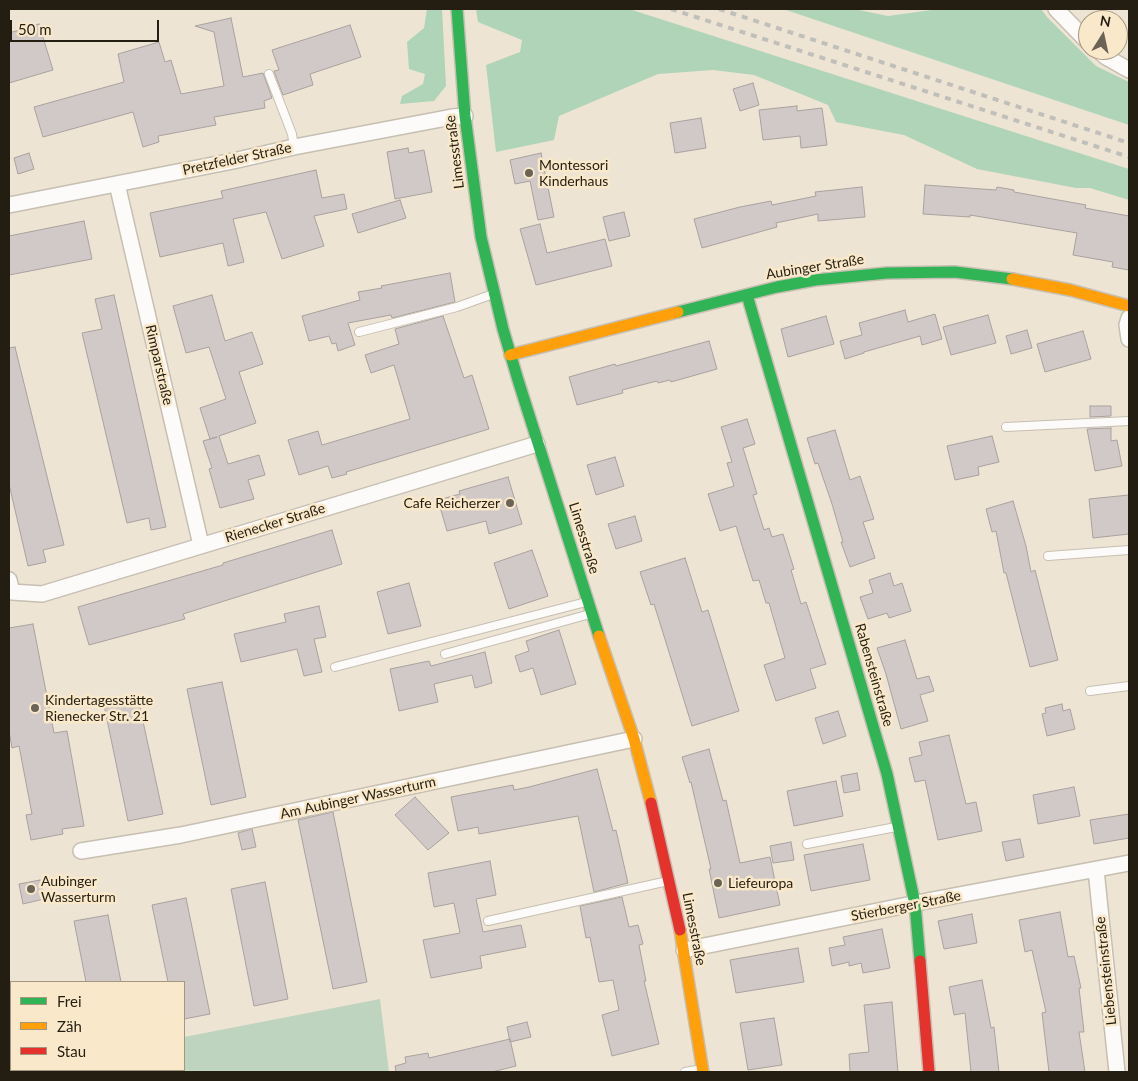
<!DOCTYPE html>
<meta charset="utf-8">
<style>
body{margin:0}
#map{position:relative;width:1138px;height:1081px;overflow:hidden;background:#eee4d4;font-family:Lato,sans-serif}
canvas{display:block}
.frame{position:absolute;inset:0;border:10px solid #241e12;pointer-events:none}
.legend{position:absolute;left:10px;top:981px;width:175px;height:90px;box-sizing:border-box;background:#f9e8c9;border:1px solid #a49780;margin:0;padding:6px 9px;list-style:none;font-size:15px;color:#241e12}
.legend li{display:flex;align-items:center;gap:10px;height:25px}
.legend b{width:25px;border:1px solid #a49780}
.north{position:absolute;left:1078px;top:10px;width:50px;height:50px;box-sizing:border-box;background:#f9e8c9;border:1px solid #a49780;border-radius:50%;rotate:10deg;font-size:14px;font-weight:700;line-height:20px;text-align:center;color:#241e12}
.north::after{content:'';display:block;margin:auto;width:18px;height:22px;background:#6b6356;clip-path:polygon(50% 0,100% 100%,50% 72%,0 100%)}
.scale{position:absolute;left:10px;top:20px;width:149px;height:22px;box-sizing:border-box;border:2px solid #241e12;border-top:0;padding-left:6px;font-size:15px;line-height:18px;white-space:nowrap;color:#241e12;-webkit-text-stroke:4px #f9e8c9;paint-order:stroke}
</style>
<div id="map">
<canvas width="1138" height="1081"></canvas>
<div class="frame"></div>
<ul class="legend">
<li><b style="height:6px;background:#30b455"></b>Frei</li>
<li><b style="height:6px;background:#ff9f0a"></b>Zäh</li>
<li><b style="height:6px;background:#e5322d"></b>Stau</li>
</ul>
<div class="north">N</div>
<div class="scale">50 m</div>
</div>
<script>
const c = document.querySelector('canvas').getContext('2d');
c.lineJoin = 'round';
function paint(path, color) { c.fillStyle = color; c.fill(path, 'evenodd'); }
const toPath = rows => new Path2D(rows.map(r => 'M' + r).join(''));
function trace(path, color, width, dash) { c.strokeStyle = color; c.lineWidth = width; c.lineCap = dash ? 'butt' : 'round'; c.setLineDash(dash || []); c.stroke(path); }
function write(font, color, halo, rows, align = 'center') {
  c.font = font + ' Lato,sans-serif'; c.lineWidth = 5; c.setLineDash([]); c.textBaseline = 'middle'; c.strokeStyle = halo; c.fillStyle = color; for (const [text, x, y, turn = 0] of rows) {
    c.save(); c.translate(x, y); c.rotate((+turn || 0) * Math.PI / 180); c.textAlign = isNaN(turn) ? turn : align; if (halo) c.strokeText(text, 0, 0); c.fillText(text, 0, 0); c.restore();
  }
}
const green = toPath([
 [380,999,389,1072,18,1072,18,1070,184,1070,184,1037]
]);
const forest = toPath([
 [427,9,442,9,446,86,434,101,400,104,402,96,423,84,425,74,409,69,407,42,424,28],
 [476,9,629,9,1129,169,1129,200,1090,188,1076,188,977,169,904,135,836,122,828,105,754,75,713,70,658,74,559,116,554,140,496,152,486,65,520,52,522,40,478,22],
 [783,9,854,9,888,16,939,9,1041,9,1047,17,1096,66,1129,82,1129,125]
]);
const building = toPath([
 [231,18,243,77,263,73,272,98,264,101,265,108,214,117,216,125,158,136,159,142,143,147,133,112,43,137,34,107,124,82,118,54,159,42,165,62,171,60,181,94,224,86,214,32,195,26,231,18],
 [39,24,53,70,9,83,9,33,39,24],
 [350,25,361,57,310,74,313,85,283,95,274,71,279,70,272,50,350,25],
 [753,83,759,105,740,111,733,89,753,83],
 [797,106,797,111,822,108,827,145,801,148,800,136,763,140,759,110,797,106],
 [701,118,706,148,675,153,670,123,701,118],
 [408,148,409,153,424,150,432,192,395,199,387,152,408,148],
 [29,153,34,169,18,174,14,158,29,153],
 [541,153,554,217,538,220,530,181,515,184,510,160,541,153],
 [316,170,322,198,344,194,347,209,314,216,324,246,282,259,266,212,233,219,244,262,228,266,223,243,160,257,150,213,223,198,221,191,316,170],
 [925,185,996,190,997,187,1014,190,1014,192,1086,205,1085,208,1129,216,1129,270,1112,267,1113,262,1073,255,1077,233,970,215,970,217,923,214,925,185],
 [862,187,865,217,818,221,818,214,776,223,777,227,702,248,694,219,740,207,771,201,772,205,816,196,815,192,862,187],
 [400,200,406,218,358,233,352,214,400,200],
 [624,212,630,236,609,241,603,217,624,212],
 [84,221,92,259,9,275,9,236,84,221],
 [540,224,547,253,605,239,612,266,536,285,520,229,540,224],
 [450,273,455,302,392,318,391,315,348,323,355,345,338,351,336,343,332,344,329,336,309,341,302,316,360,300,358,292,382,288,381,286,450,273],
 [114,295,166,527,151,530,149,518,127,523,82,333,102,329,95,299,114,295],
 [212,295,225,341,252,332,263,364,239,372,256,423,219,436,228,464,259,455,265,475,248,480,254,499,220,508,209,469,212,468,203,441,217,437,210,439,200,408,226,399,209,347,186,353,173,306,212,295],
 [905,310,908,322,935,314,942,339,922,345,920,336,864,352,864,353,845,359,840,341,862,335,859,323,905,310],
 [988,315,996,343,951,355,943,327,988,315],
 [443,316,464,378,472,375,489,429,346,472,347,474,332,478,328,466,299,475,288,440,318,431,322,445,410,419,394,365,371,373,365,355,399,344,395,329,443,316],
 [826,316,834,344,788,357,781,329,826,316],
 [1027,330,1032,348,1011,354,1006,336,1027,330],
 [1083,331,1091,359,1045,372,1037,344,1083,331],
 [709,341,717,369,671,382,670,380,658,383,657,381,622,390,623,393,577,405,569,377,615,364,616,366,709,341],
 [15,347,64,545,43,550,46,562,28,566,9,484,9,348,15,347],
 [1090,406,1111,406,1111,416,1090,417,1090,406],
 [747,419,755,444,743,448,757,494,753,495,764,530,769,528,772,537,783,534,794,569,791,570,801,604,806,602,826,664,810,669,816,688,776,701,764,665,785,658,769,603,766,603,759,580,753,581,736,526,720,531,708,494,734,486,727,463,732,462,721,427,747,419],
 [1111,428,1111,441,1117,440,1122,466,1095,471,1087,429,1111,428],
 [835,430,850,480,860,476,874,519,863,522,875,558,850,567,841,542,843,542,832,504,818,463,815,464,807,438,835,430],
 [992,436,999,462,978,467,979,475,955,480,947,446,992,436],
 [615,457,624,486,596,495,587,465,615,457],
 [508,477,522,524,489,534,486,521,447,531,438,500,460,494,459,491,508,477],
 [1129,495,1129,534,1093,538,1089,499,1129,495],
 [1013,501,1026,546,1031,572,1035,570,1058,660,1030,667,1006,573,1004,573,996,531,992,532,986,509,1013,501],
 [635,516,642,541,616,549,608,524,635,516],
 [332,530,342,564,183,614,185,619,89,645,78,607,223,565,223,563,332,530],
 [532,550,548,596,509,609,494,563,532,550],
 [685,558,702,612,708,610,739,711,692,726,654,604,651,605,640,572,685,558],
 [890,573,894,586,902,583,911,611,889,618,887,613,868,619,860,597,873,593,869,580,890,573],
 [409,583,421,626,388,634,377,592,409,583],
 [319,606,326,637,314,639,322,672,304,676,297,649,241,662,234,634,286,622,284,614,319,606],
 [33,624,54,733,67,731,84,826,62,829,63,834,31,840,26,815,32,814,19,746,12,748,9,731,9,628,33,624],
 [559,630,576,684,541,695,533,668,520,672,515,656,529,651,526,641,559,630],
 [905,640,917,679,929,676,934,691,920,695,928,721,901,729,886,674,877,648,905,640],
 [485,652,492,683,475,688,472,675,434,684,438,702,399,711,390,669,429,661,431,666,485,652],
 [222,682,246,797,211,805,187,689,222,682],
 [138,698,163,814,128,821,104,705,138,698],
 [1062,704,1063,711,1070,709,1075,729,1047,736,1042,714,1046,713,1045,708,1062,704],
 [838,711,846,736,823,744,815,718,838,711],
 [949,735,966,804,976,802,982,831,938,840,925,780,915,782,909,758,922,755,919,742,949,735],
 [709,749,723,801,726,800,740,863,770,857,780,905,719,918,709,869,711,869,691,782,690,783,682,757,709,749],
 [597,769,613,831,616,830,628,883,594,892,578,816,479,834,478,827,458,831,451,797,513,785,514,790,529,787,597,769],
 [857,773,860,790,844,793,841,776,857,773],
 [836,781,843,816,794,826,787,791,836,781],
 [1074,787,1080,816,1038,824,1033,795,1074,787],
 [415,797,449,833,428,850,395,815,415,797],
 [333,812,367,982,333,989,298,820,333,812],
 [1129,814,1129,838,1094,844,1090,820,1129,814],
 [252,829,256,847,242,850,238,833,252,829],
 [1020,839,1024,857,1006,861,1002,842,1020,839],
 [791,842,794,860,773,863,770,846,791,842],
 [863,844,870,880,811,891,804,855,863,844],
 [490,861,496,895,476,899,483,932,521,925,526,947,480,956,482,968,431,978,423,940,460,933,454,903,434,907,428,873,490,861],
 [40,880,44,899,23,904,19,884,40,880],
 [265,882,288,999,254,1006,231,889,265,882],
 [622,897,629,927,638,925,643,944,639,945,646,981,644,981,659,1044,612,1056,602,1015,619,1010,613,980,599,982,590,937,586,938,580,906,622,897],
 [186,898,210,1014,184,1019,184,982,168,982,152,905,186,898],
 [1060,912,1068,957,1074,956,1081,988,1079,988,1084,1032,1079,1032,1085,1072,1049,1072,1042,1013,1046,1012,1032,950,1025,952,1019,920,1060,912],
 [972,914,977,943,944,949,938,921,972,914],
 [108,915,121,982,86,982,74,921,108,915],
 [882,929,890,968,863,973,861,963,849,966,849,962,832,966,829,948,845,945,843,937,882,929],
 [798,948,804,982,736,993,730,960,798,948],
 [982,980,991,1028,994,1027,999,1072,971,1072,965,1013,954,1015,949,987,982,980],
 [892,1002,898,1072,850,1072,849,1054,869,1052,864,1005,892,1002],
 [774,1018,782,1065,748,1070,740,1023,774,1018],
 [527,1022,531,1037,510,1042,507,1027,527,1022],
 [510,1039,516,1066,492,1072,396,1072,395,1066,406,1063,405,1057,428,1053,429,1058,510,1039]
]);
const lane = toPath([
 [269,74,292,134,294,147],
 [359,332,457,307,493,294],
 [1006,427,1129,421],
 [1048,556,1129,550],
 [445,654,590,614],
 [335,667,586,602],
 [1090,691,1129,686],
 [807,844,896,827],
 [488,921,668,881],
 [685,1072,702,1069]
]);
const street = toPath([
 [1056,9,1088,42],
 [1098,50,1106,57,1129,70],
 [117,184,201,545],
 [9,205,233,161,294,147,452,117,465,116],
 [1129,318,1127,325,1129,339],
 [9,580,12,592,42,594,537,444],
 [81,851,181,835,634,739],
 [1096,870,1117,1072],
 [684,950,932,900,1129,863]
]);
const fast = toPath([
 [457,9,465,116,481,237,503,329,518,380,599,636],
 [747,295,887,774,915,904,920,961],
 [678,312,777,287,815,280,887,273,955,272,1012,279]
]);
const slow = toPath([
 [1012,279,1070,290,1129,306],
 [510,355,678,312],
 [599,636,634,739,651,803],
 [680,930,703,1072]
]);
const jam = toPath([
 [651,803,680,930],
 [920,961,929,1072]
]);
const rail = toPath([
 [671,9,1129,157],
 [719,9,1129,143]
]);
const markers = [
 [529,173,5,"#6b6356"],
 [510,503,5,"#6b6356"],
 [35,708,5,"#6b6356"],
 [718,883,5,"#6b6356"],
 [31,889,5,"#6b6356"]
];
const streetNames = [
 ["Limesstraße",455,152,-97],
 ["Pretzfelder Straße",237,159,-12],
 ["Aubinger Straße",815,267,-9],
 ["Rimparstraße",159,365,77],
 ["Rienecker Straße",275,523,-17],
 ["Limesstraße",584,538,73],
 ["Rabensteinstraße",874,675,74],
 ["Am Aubinger Wasserturm",358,798,-12],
 ["Stierberger Straße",906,906,-11],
 ["Limesstraße",694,929,79],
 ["Liebensteinstraße",1106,971,-96]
];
const poiNames = [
 ["Montessori",539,165],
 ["Kinderhaus",539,181],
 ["Cafe Reicherzer",500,503,"right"],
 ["Kindertagesstätte",45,700],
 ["Rienecker Str. 21",45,716],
 ["Aubinger",41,881],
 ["Wasserturm",41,897],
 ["Liefeuropa",728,883]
];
paint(green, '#bed4bf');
paint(forest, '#afd4b8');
paint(building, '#d1c9c7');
trace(building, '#a9a19f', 1);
trace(lane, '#c6bfb2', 10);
trace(street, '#c6bfb2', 18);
trace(fast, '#c6bfb2', 14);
trace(slow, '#c6bfb2', 14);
trace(jam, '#c6bfb2', 14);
trace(lane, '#fcfbf9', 8);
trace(street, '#fcfbf9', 15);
trace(fast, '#30b455', 11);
trace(slow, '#ff9f0a', 11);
trace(jam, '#e5322d', 11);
trace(rail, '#c1bfba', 4, [6, 6]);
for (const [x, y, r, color] of markers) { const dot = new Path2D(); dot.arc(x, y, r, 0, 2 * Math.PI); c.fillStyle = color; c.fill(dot); trace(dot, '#f9e8c9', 2); }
write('14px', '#241e12', '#f9e8c9', streetNames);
write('14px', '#241e12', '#f9e8c9', poiNames, 'left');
</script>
